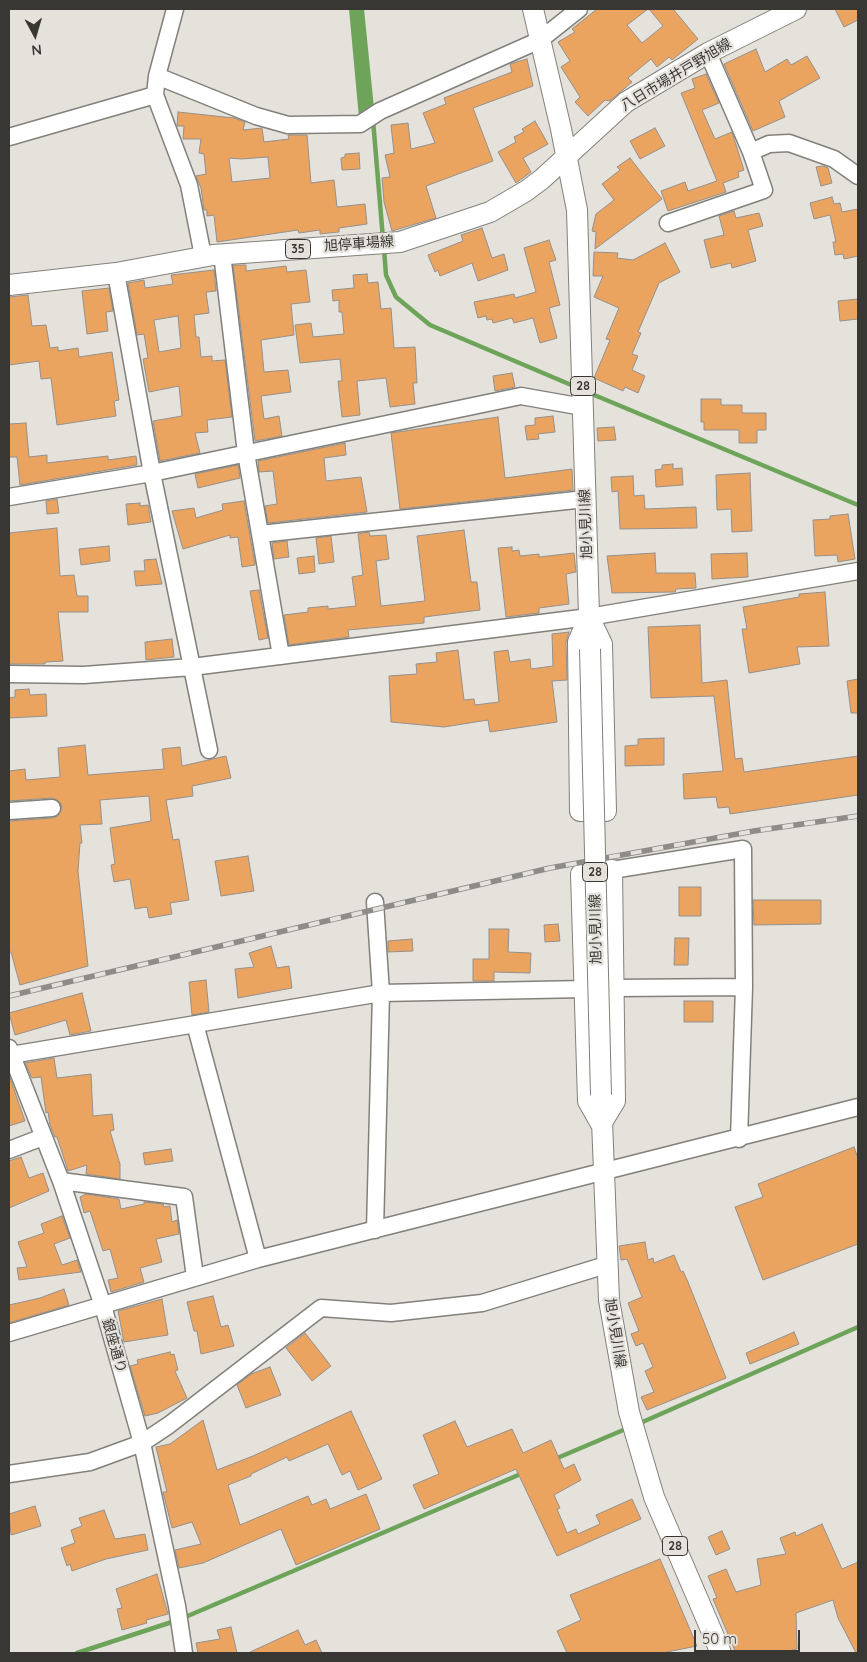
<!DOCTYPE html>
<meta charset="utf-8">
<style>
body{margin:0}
#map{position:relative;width:867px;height:1662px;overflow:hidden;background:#e5e2dc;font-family:Quicksand,sans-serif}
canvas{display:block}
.frame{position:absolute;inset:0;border:10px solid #383734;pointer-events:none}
.north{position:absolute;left:10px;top:10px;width:50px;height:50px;-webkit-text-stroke:4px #e5e2dc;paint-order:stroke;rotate:174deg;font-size:14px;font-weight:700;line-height:20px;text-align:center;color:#383734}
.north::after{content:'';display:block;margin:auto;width:18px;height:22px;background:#383734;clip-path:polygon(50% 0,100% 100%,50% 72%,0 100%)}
.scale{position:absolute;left:694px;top:1630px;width:106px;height:22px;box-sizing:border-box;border:2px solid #383734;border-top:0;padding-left:6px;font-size:15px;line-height:18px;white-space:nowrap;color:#383734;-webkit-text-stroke:4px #e5e2dc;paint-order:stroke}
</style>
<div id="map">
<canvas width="867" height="1662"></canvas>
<div class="frame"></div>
<div class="north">N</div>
<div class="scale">50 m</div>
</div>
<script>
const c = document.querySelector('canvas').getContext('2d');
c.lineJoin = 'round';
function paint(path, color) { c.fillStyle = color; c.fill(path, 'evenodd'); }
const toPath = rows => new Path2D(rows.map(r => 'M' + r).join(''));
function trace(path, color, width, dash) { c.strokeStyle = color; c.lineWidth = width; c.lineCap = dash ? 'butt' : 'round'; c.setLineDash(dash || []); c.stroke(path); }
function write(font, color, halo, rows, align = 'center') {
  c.font = font + ' Quicksand,"Noto Sans JP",sans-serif'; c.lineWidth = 4.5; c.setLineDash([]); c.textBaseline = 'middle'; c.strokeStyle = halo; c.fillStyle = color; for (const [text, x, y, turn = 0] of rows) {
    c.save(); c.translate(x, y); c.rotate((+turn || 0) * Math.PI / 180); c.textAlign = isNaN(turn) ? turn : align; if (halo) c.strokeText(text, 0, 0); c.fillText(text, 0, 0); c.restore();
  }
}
const water = toPath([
 [349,9,364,9,374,108,359,118]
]);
const stream = toPath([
 [373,120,383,239],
 [384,249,386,275,396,297,430,325,576,387],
 [587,392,858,505],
 [638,1424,858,1327],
 [555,1459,628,1428],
 [183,1618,523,1473],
 [77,1653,175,1621]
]);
const building = toPath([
 [597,9,648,9,627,25,642,43,663,26,649,9,673,9,698,39,672,60,669,57,657,67,651,59,628,78,632,82,610,101,605,100,588,116,575,102,580,97,561,67,570,61,558,42,575,32,572,29,597,9],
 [835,9,858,9,858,20,844,27,835,9],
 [756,49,765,72,787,59,791,65,807,56,820,78,779,101,785,117,753,131,724,64,756,49],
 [527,59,533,86,473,108,493,161,426,186,436,218,392,231,384,202,382,178,390,177,385,155,394,153,391,125,408,123,411,149,435,143,423,113,446,104,444,98,512,72,510,64,527,59],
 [706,74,719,103,702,110,715,139,732,132,744,170,738,172,739,177,723,183,726,192,668,211,661,191,685,182,688,191,717,181,681,93,695,88,692,79,706,74],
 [178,112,234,118,245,122,243,130,262,128,264,142,289,139,288,135,307,135,311,183,334,180,337,207,365,204,367,224,339,228,339,232,320,234,320,230,299,233,298,230,217,242,214,215,207,216,207,210,204,210,201,188,196,176,206,174,204,154,199,153,201,139,183,139,184,126,177,126,178,112],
 [268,157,270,178,232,182,229,158,241,159,268,157],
 [535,121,548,144,523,158,531,172,516,183,498,152,516,142,514,137,524,132,522,129,535,121],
 [655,128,665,146,640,159,630,141,655,128],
 [359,153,360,169,342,170,341,158,345,157,345,154,359,153],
 [630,158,662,199,595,249,596,232,592,231,596,214,614,200,602,184,620,170,617,167,630,158],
 [823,166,828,168,832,183,821,186,816,167,823,166],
 [832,197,834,204,840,203,842,212,858,209,858,256,844,259,843,254,835,255,833,242,836,242,830,215,814,219,810,203,832,197],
 [734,211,736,218,759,213,763,226,748,230,756,261,732,268,731,263,711,268,704,240,724,235,719,216,734,211],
 [482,228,492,258,504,254,508,270,478,281,472,263,440,276,438,270,435,272,428,255,463,241,461,235,482,228],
 [549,240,556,260,549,262,560,305,549,308,557,338,540,343,533,318,514,323,512,318,493,323,492,319,487,320,486,316,478,318,474,302,514,294,515,298,536,292,524,248,549,240],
 [665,243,680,272,659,283,638,332,641,333,632,354,638,356,632,370,645,376,638,393,625,387,623,391,594,378,610,340,606,339,619,308,594,297,603,276,593,276,594,252,618,253,617,258,633,260,665,243],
 [233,265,246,265,246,271,286,266,287,272,306,270,310,302,291,304,294,335,261,340,264,372,288,370,291,392,261,396,264,419,279,416,282,436,255,441,233,265],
 [214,270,216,291,206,292,209,313,194,315,196,337,199,337,201,357,212,356,212,361,225,360,232,417,207,420,208,432,195,433,200,453,160,461,153,421,182,416,179,386,149,392,143,359,148,358,144,334,137,335,128,283,144,280,145,288,173,284,171,275,214,270],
 [178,316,181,348,159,352,154,320,178,316],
 [367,274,368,283,378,282,381,309,391,308,394,348,415,347,417,383,413,383,415,404,390,407,386,378,357,381,360,415,342,417,338,381,342,381,340,359,300,363,295,325,311,323,313,337,344,334,342,312,339,312,339,300,333,301,332,290,354,288,353,275,367,274],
 [109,288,113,311,106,312,108,331,87,334,82,291,109,288],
 [28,295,32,326,46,325,50,348,58,347,58,351,78,348,79,357,112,352,119,400,114,401,116,416,57,425,51,378,41,379,39,361,9,365,9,297,28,295],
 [858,299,858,319,840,321,838,301,858,299],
 [512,373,515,387,495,391,493,376,512,373],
 [701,399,721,399,721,405,742,405,742,413,766,413,766,430,757,430,757,443,739,443,739,430,704,430,704,422,701,422,701,399],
 [553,416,555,432,538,434,539,439,527,440,525,426,535,425,535,418,553,416],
 [498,417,505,478,572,469,573,490,400,509,391,433,498,417],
 [26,423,29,457,47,455,47,463,108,456,108,460,136,456,137,465,20,485,17,457,9,457,9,424,26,423],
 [614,427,616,440,598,441,597,428,614,427],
 [345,443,346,455,324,458,326,481,361,477,367,512,268,523,265,506,277,504,273,471,259,472,258,461,345,443],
 [673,464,673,469,682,468,683,485,656,487,655,470,662,469,662,465,673,464],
 [238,465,240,478,198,488,195,474,238,465],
 [750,473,752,531,732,532,731,509,717,510,716,475,750,473],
 [633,476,634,496,644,495,645,509,696,507,697,528,620,529,618,491,612,492,611,477,633,476],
 [57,499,59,513,47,514,46,501,57,499],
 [244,501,255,565,242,567,238,537,230,538,230,535,183,549,172,511,194,508,196,518,223,510,222,504,244,501],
 [140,503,140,506,148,505,151,522,128,525,126,504,140,503],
 [848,514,855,559,838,562,837,555,815,556,813,520,830,519,830,516,848,514],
 [57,528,60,576,74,575,77,596,88,596,88,612,58,612,63,661,45,662,45,664,9,664,9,533,57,528],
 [464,530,471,582,477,582,480,610,424,617,424,623,348,630,349,637,289,645,284,615,308,612,308,608,328,606,328,609,356,606,352,577,363,575,358,534,369,532,370,536,386,535,389,559,376,561,381,606,425,601,417,536,464,530],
 [331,536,334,562,319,564,316,538,331,536],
 [287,541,289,557,274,559,272,543,287,541],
 [109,546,110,561,81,565,79,549,109,546],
 [512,547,512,551,519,550,520,556,539,554,539,557,574,553,576,572,566,574,569,604,539,608,539,613,506,617,498,548,512,547],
 [655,553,656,573,695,573,696,588,676,589,675,592,612,593,607,556,655,553],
 [747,553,748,577,712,579,711,554,747,553],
 [314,556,315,572,299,574,297,558,314,556],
 [156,559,162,584,136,586,134,571,145,571,144,560,156,559],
 [259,590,268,638,259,640,250,591,259,590],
 [825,592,829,646,797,647,800,664,749,673,742,629,747,629,743,607,799,597,799,594,825,592],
 [700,625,702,683,727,680,735,759,742,758,744,772,858,756,858,795,730,814,729,807,718,808,716,797,684,799,683,774,723,771,714,696,651,698,648,627,700,625],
 [569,632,566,642,567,680,552,681,557,722,490,732,488,720,444,727,391,722,389,676,417,674,416,664,437,662,436,653,458,650,464,700,474,699,475,705,499,702,494,652,508,650,510,662,530,659,531,669,553,666,552,634,569,632],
 [172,639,174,657,146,660,145,642,172,639],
 [858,679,858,713,851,713,847,681,858,679],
 [29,689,30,695,46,694,47,716,9,718,9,698,15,697,15,690,29,689],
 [664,738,664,765,625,766,625,746,638,745,638,739,664,738],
 [85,745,88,775,164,769,162,749,180,747,182,766,226,756,231,778,192,786,193,796,166,800,173,840,179,839,189,900,170,903,172,914,149,918,147,907,135,909,130,879,114,882,111,865,115,864,110,828,151,821,149,796,100,800,102,824,80,825,82,843,80,843,78,871,88,966,20,985,11,952,9,952,9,821,53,818,58,816,62,808,60,802,52,798,9,801,9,771,25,769,26,780,60,777,58,748,85,745],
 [248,856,254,891,221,896,215,861,248,856],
 [679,887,701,887,701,916,679,916,679,887],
 [753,900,821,900,821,924,754,925,753,900],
 [558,924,560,941,545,942,544,925,558,924],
 [489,929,509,929,508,952,531,953,530,973,494,972,494,981,473,981,473,959,489,959,489,929],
 [675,938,689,938,688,965,674,965,675,938],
 [412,939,413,951,388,952,388,941,412,939],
 [271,946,277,968,289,966,292,988,238,998,235,969,254,967,249,953,271,946],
 [206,980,209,1012,192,1015,189,982,206,980],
 [82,993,91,1031,70,1035,66,1020,15,1035,9,1013,82,993],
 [684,1001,713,1001,713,1022,684,1022,684,1001],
 [54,1058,57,1078,91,1074,93,1116,112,1114,114,1130,110,1131,120,1164,120,1179,86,1174,87,1165,68,1171,57,1137,55,1137,50,1125,48,1112,46,1113,41,1077,32,1078,25,1063,54,1058],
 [9,1075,25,1121,9,1126,9,1075],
 [854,1147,858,1158,858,1244,763,1280,735,1207,763,1197,758,1184,854,1147],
 [171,1149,173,1161,145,1165,143,1153,171,1149],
 [21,1157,29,1178,43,1173,49,1191,9,1208,9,1161,21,1157],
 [86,1194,119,1199,121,1209,144,1204,144,1202,163,1204,164,1207,170,1206,172,1222,177,1220,179,1234,156,1239,162,1262,140,1268,144,1282,111,1292,108,1280,118,1278,110,1249,103,1251,90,1211,84,1213,80,1197,86,1194],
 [62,1216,70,1238,54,1244,62,1265,77,1260,81,1272,19,1280,17,1268,27,1267,18,1242,44,1233,41,1224,62,1216],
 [645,1242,648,1260,653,1258,654,1263,674,1255,681,1272,683,1271,688,1282,726,1378,647,1410,641,1397,654,1392,645,1371,653,1367,643,1343,636,1346,631,1334,639,1331,628,1303,642,1297,627,1259,621,1260,619,1246,645,1242],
 [64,1289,69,1305,9,1323,9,1305,40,1298,64,1289],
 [213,1296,221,1327,228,1325,234,1346,201,1354,197,1331,194,1331,187,1302,213,1296],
 [162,1299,168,1335,124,1342,118,1311,162,1299],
 [794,1332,799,1344,750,1364,746,1353,794,1332],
 [305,1333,331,1366,312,1381,286,1348,305,1333],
 [170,1352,171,1355,174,1354,178,1370,175,1371,187,1398,158,1413,145,1416,130,1366,138,1364,137,1360,170,1352],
 [270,1367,281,1395,246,1408,237,1385,251,1374,270,1367],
 [351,1411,382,1479,358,1490,350,1471,342,1475,328,1444,289,1461,287,1457,251,1474,251,1476,228,1485,240,1525,308,1496,312,1505,326,1499,330,1509,366,1494,380,1529,296,1565,281,1529,203,1563,179,1568,175,1550,201,1544,192,1522,172,1528,163,1492,167,1492,156,1447,170,1444,203,1420,217,1470,253,1456,351,1411],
 [455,1421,467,1447,512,1429,523,1453,551,1440,564,1469,574,1464,581,1480,554,1495,560,1508,557,1509,567,1533,576,1529,578,1534,600,1524,596,1515,632,1499,641,1519,557,1556,516,1469,424,1509,413,1485,439,1474,423,1435,455,1421],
 [35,1506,41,1526,11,1535,9,1514,35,1506],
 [104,1510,115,1539,145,1534,148,1550,106,1559,72,1571,70,1564,67,1566,61,1548,75,1543,71,1530,82,1526,79,1518,104,1510],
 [822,1524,842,1569,858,1562,858,1653,856,1653,838,1618,833,1600,796,1613,797,1649,780,1653,736,1653,713,1599,717,1598,708,1576,726,1569,736,1592,761,1585,757,1559,786,1554,780,1538,795,1532,796,1536,822,1524],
 [722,1531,730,1549,716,1555,708,1537,722,1531],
 [660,1559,697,1646,662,1653,567,1653,557,1631,581,1620,570,1595,660,1559],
 [157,1574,168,1614,146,1620,147,1623,122,1630,117,1609,122,1608,116,1589,157,1574],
 [231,1627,237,1653,198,1653,196,1643,220,1639,217,1630,231,1627],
 [298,1630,305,1645,316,1640,322,1653,248,1653,298,1630]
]);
const minor = toPath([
 [175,9,157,76,155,95,189,185,203,256],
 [708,53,751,152,769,144,789,143,834,159,858,176],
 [157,76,256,116,288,125,360,124,380,111,540,40,579,9],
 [9,137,155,95],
 [668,223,764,190,751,152],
 [222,254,246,453,281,656],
 [116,273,152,473,209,750],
 [9,497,152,473,521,396,583,407],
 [260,534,585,499],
 [9,674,84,675,192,667,589,617,858,571],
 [9,811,52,808],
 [612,870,743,849,744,987,739,1139],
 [613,988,744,987],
 [195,1024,258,1259],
 [9,1048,61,1181,103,1306,142,1443,177,1606,184,1653],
 [11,1055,381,993,585,989],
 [9,1150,43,1137],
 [61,1181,184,1197,195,1277],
 [375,1230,381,993,375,902],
 [9,1333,258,1259,858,1107],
 [9,1474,90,1462,142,1443,169,1425,321,1308,391,1313,482,1303,606,1265]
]);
const major = toPath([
 [533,9,561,129,577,210,590,649],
 [9,285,116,273,213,255,400,242,490,212,526,191,542,179,626,102,708,53,796,9],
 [589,617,602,644,606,811,580,811,578,642,589,617],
 [612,870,615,1101,601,1124,588,1101,581,874,612,870],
 [601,1095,609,1300,629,1412,654,1497,721,1653]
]);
const rail = toPath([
 [9,996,550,868,754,831,858,816]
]);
const majorBridge = toPath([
 [590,649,601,1095]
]);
const shields = [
 [298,249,25],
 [583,386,25],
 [595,872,25],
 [675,1546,25]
];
const shieldNames = [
 ["35",298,249],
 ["28",583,386],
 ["28",595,872],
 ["28",675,1546]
];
const streetNames = [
 ["八日市場井戸野旭線",676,75,-31],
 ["旭停車場線",359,244,-4],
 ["旭小見川線",586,524,-92],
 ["旭小見川線",596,929,-91],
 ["旭小見川線",615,1333,81],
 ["銀座通り",114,1346,74]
];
paint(water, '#6da45a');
trace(stream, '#6da45a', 4.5);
paint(building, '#eba360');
trace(building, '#95908b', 1);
trace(minor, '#82807a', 19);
trace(major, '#82807a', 22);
trace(minor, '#fff', 16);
trace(major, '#fff', 20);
trace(rail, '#8e8c87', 5.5);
trace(rail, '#e5e2dc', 4, [11]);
trace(majorBridge, '#82807a', 22, []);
trace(majorBridge, '#fff', 20);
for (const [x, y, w] of shields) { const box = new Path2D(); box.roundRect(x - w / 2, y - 9.5, w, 19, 4); c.fillStyle = '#e5e2dc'; c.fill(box); trace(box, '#383734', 1); }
write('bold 12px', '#383734', null, shieldNames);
write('14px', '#383734', '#e5e2dc', streetNames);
</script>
